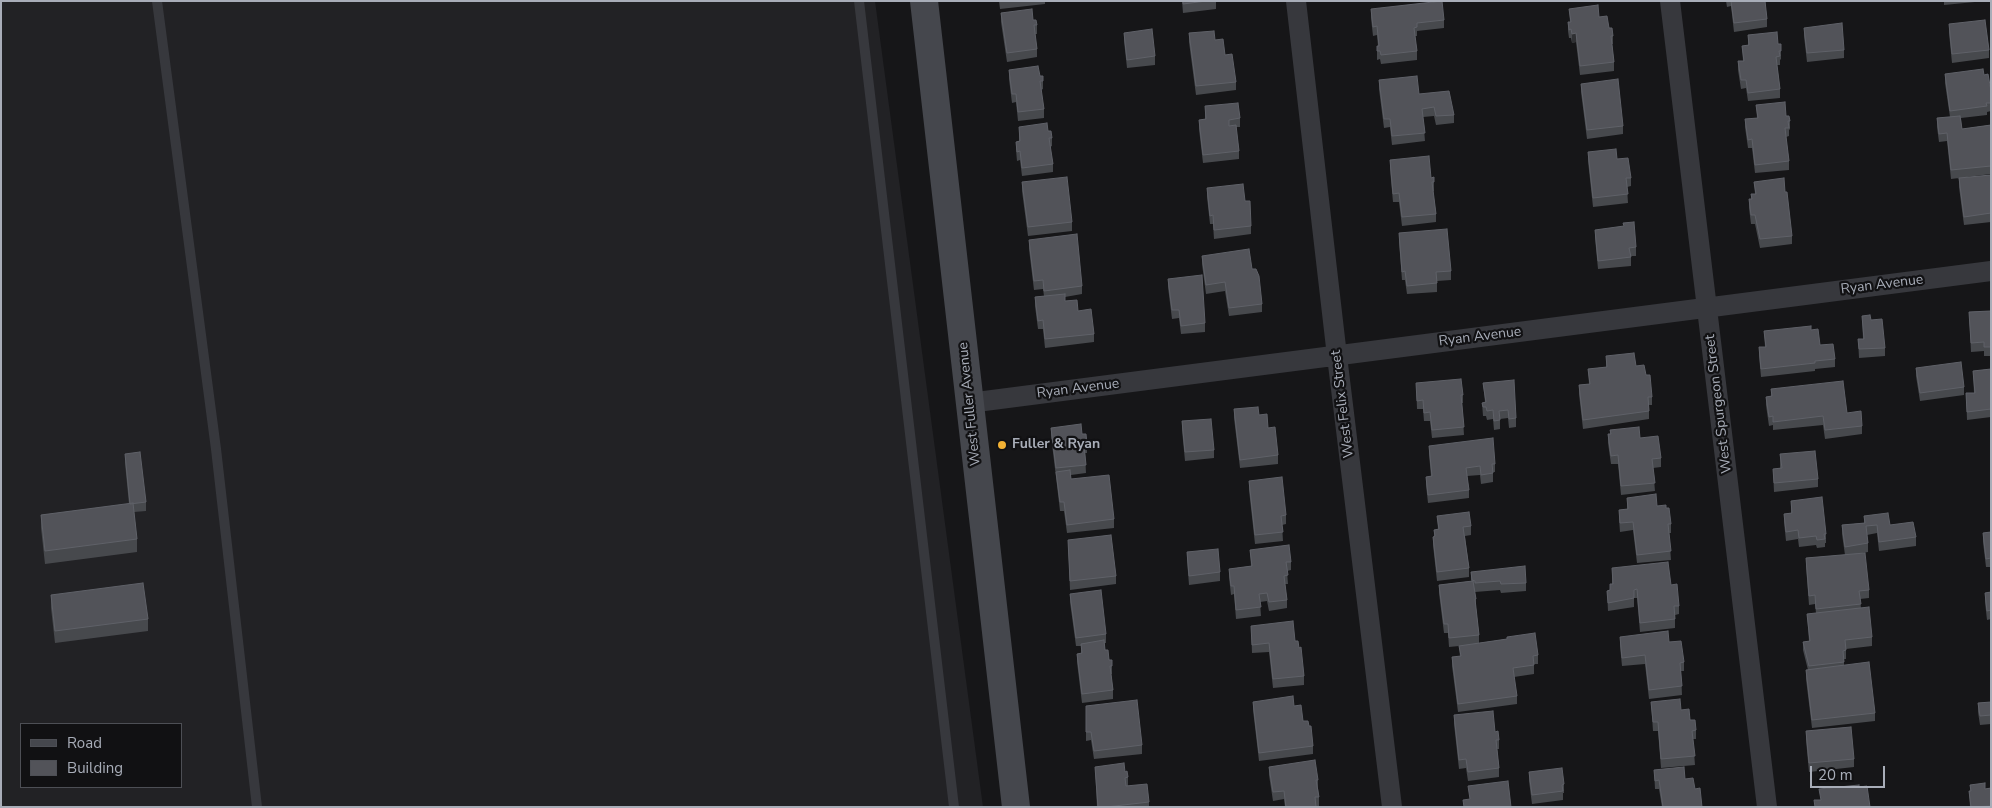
<!DOCTYPE html>
<style>
body{margin:0}
#map{position:relative;width:1992px;height:808px;overflow:hidden;background:#161618;font-family:"Nunito Sans",sans-serif}
canvas{display:block}
.frame{position:absolute;inset:0;border:2px solid #a8adb8;pointer-events:none}
.legend{position:absolute;left:20px;top:723px;width:162px;height:65px;box-sizing:border-box;background:#111113;border:1px solid #4d4f55;margin:0;padding:6px 9px;list-style:none;font-size:15px;color:#a8adb8}
.legend li{display:flex;align-items:center;gap:10px;height:25px}
.legend b{width:25px;border:1px solid #4d4f55}
.scale{position:absolute;left:1810px;top:766px;width:75px;height:22px;box-sizing:border-box;border:2px solid #a8adb8;border-top:0;padding-left:6px;font-size:15px;line-height:18px;white-space:nowrap;color:#a8adb8;-webkit-text-stroke:4px #111113;paint-order:stroke}
</style>
<div id="map">
<canvas width="1992" height="808"></canvas>
<div class="frame"></div>
<ul class="legend">
<li><b style="height:6px;background:#45474d"></b>Road</li>
<li><b style="height:14px;background:#525359"></b>Building</li>
</ul>
<div class="scale">20 m</div>
</div>
<script>
const c = document.querySelector('canvas').getContext('2d');
c.lineJoin = 'round';
function paint(path, color) { c.fillStyle = color; c.fill(path, 'evenodd'); }
const toPath = rows => new Path2D(rows.map(r => 'M' + r).join(''));
function trace(path, color, width, dash) { c.strokeStyle = color; c.lineWidth = width; c.lineCap = dash ? 'butt' : 'round'; c.setLineDash(dash || []); c.stroke(path); }
function write(font, color, halo, rows, align = 'center') {
  c.font = font + ' "Nunito Sans",sans-serif'; c.lineWidth = 4.5; c.setLineDash([]); c.textBaseline = 'middle'; c.strokeStyle = halo; c.fillStyle = color; for (const [text, x, y, turn = 0] of rows) {
    c.save(); c.translate(x, y); c.rotate((+turn || 0) * Math.PI / 180); c.textAlign = isNaN(turn) ? turn : align; if (halo) c.strokeText(text, 0, 0); c.fillText(text, 0, 0); c.restore();
  }
}
const built = toPath([
 [1,1,875,1,983,807,1,807],
 [21,724,181,724,181,787,21,787]
]);
const lane = toPath([
 [157,1,216,449,257,807],
 [859,1,954,807]
]);
const street = toPath([
 [1296,1,1337,356,1392,807],
 [1670,1,1767,807],
 [969,403,1991,271]
]);
const secondary = toPath([
 [924,1,1016,807]
]);
const wall = toPath([
 [999,1,1045,1,1045,4,1000,9],
 [1182,1,1216,1,1216,9,1183,13],
 [1726,1,1765,1,1767,19,1767,27,1734,32,1731,6,1727,7],
 [1944,1,1975,1,1975,2,1944,5],
 [1371,9,1444,20,1444,28,1417,31,1417,36,1415,36,1417,51,1417,60,1381,64,1380,59,1377,60,1377,46,1378,46,1377,35,1373,36,1371,18],
 [1569,9,1599,17,1609,28,1613,36,1613,44,1612,44,1614,62,1614,71,1580,75,1576,42,1572,43,1571,38,1569,38,1568,31,1568,22,1570,22],
 [1001,13,1033,20,1037,25,1037,34,1035,34,1037,49,1037,57,1007,62,1001,22],
 [1949,24,1989,50,1989,58,1952,63,1949,33],
 [1804,28,1844,50,1844,58,1807,62,1804,36],
 [1124,33,1155,56,1155,65,1127,68,1124,41],
 [1189,33,1215,40,1225,55,1236,82,1236,90,1196,95,1189,42],
 [1748,35,1778,44,1781,51,1781,59,1780,60,1780,65,1777,65,1780,89,1780,98,1748,101,1746,88,1741,89,1738,70,1738,61,1743,61,1742,46,1748,45],
 [1009,70,1040,76,1043,81,1043,89,1041,90,1044,109,1044,118,1018,121,1016,102,1012,103,1009,79],
 [1945,74,1984,75,1991,91,1991,111,1987,112,1987,115,1961,118,1962,129,1991,125,1991,174,1951,179,1947,141,1939,142,1937,127,1937,118,1950,117,1945,83],
 [1379,80,1419,94,1454,115,1454,123,1436,125,1434,116,1423,117,1425,141,1392,145,1390,127,1384,128,1379,89],
 [1581,84,1623,126,1623,134,1587,139,1581,92],
 [1756,105,1786,116,1790,121,1790,129,1789,130,1789,136,1786,137,1789,161,1789,170,1755,173,1752,148,1748,148,1745,127,1745,119,1757,118],
 [1205,106,1240,118,1240,127,1236,127,1239,151,1239,159,1203,163,1199,129,1199,120,1205,119],
 [1019,127,1048,131,1052,138,1052,146,1050,147,1053,164,1053,172,1022,176,1020,160,1017,161,1016,150,1016,142,1019,141],
 [1588,152,1617,159,1631,178,1631,186,1627,187,1628,203,1593,207,1588,161],
 [1390,160,1431,178,1434,182,1434,191,1433,191,1436,214,1436,222,1402,226,1399,202,1393,202,1390,169],
 [1991,175,1991,222,1964,225,1959,187,1959,178],
 [1022,182,1072,222,1072,231,1028,236,1022,191],
 [1754,182,1792,236,1792,244,1760,248,1755,224,1751,224,1749,208,1749,199,1751,199,1751,194,1755,194],
 [1207,188,1245,201,1251,226,1251,234,1214,239,1213,224,1210,224,1207,197],
 [1595,230,1636,247,1636,256,1631,256,1631,266,1598,269,1595,238],
 [1399,233,1451,271,1451,280,1437,281,1437,292,1407,294,1405,280,1402,280,1399,242],
 [1029,240,1082,286,1082,294,1065,297,1065,301,1078,311,1094,334,1094,342,1045,348,1043,329,1038,329,1035,306,1035,297,1044,296,1043,289,1034,290,1029,249],
 [1202,256,1252,269,1262,304,1262,312,1229,316,1225,291,1206,294,1202,264],
 [1168,279,1205,323,1205,332,1181,334,1179,318,1172,319,1168,287],
 [1991,311,1991,356,1984,356,1984,351,1971,352,1969,312],
 [1862,316,1871,320,1885,348,1885,356,1859,358,1858,339,1863,339],
 [1811,330,1820,345,1835,359,1835,367,1815,369,1815,371,1761,377,1759,356,1759,347,1765,347,1764,331],
 [1606,356,1636,366,1646,375,1652,397,1652,405,1649,405,1649,419,1583,429,1579,394,1579,385,1589,384,1588,369,1606,367],
 [1916,368,1964,387,1964,395,1920,401,1916,376],
 [1991,369,1991,417,1967,420,1966,393,1974,393,1973,371],
 [1416,383,1463,395,1463,403,1462,403,1464,435,1432,438,1430,421,1424,421,1423,409,1417,409],
 [1483,383,1516,418,1516,427,1509,428,1508,418,1500,419,1500,429,1494,430,1493,419,1487,420,1486,416,1483,416,1482,403,1485,402],
 [1771,389,1847,413,1862,426,1862,434,1825,439,1823,425,1773,430,1773,425,1769,426,1766,405,1766,397,1771,396],
 [1234,409,1259,415,1268,428,1278,455,1278,464,1240,468,1234,418],
 [1182,421,1214,450,1214,458,1185,461,1182,430],
 [1051,428,1082,434,1087,444,1087,453,1085,453,1086,473,1071,475,1071,479,1114,519,1114,528,1067,533,1064,511,1060,511,1056,477,1051,436],
 [1610,430,1640,438,1661,458,1661,467,1653,468,1655,491,1621,495,1618,464,1611,464,1608,443,1608,434,1610,434],
 [1429,446,1495,464,1495,472,1493,472,1493,482,1481,484,1480,475,1467,476,1469,490,1469,498,1428,503,1426,485,1426,477,1431,476,1429,454],
 [125,454,146,502,146,511,134,512,137,539,137,552,45,564,41,528,41,515,129,504,125,463],
 [1780,454,1818,479,1818,487,1774,492,1773,469,1780,468],
 [1249,481,1286,515,1286,524,1282,525,1283,541,1255,544,1249,490],
 [1627,498,1657,506,1671,524,1671,533,1669,533,1671,560,1637,563,1633,530,1620,532,1619,519,1619,510,1627,509],
 [1791,501,1826,534,1826,543,1825,543,1825,547,1817,548,1816,545,1799,547,1798,539,1786,541,1784,522,1784,514,1791,513],
 [1437,516,1471,526,1471,535,1465,536,1469,568,1469,577,1437,581,1433,545,1433,537,1434,537,1434,530,1438,529],
 [1864,516,1890,525,1916,537,1916,546,1879,551,1877,533,1867,535,1868,543,1868,552,1857,554,1869,590,1869,598,1860,599,1861,608,1872,637,1872,646,1846,649,1846,659,1844,659,1844,665,1875,713,1875,721,1812,728,1806,679,1806,670,1808,670,1803,650,1803,642,1809,641,1807,614,1816,613,1815,604,1809,605,1806,566,1806,558,1845,555,1842,534,1842,525,1864,523],
 [1991,532,1991,567,1986,567,1983,542,1983,533],
 [1068,540,1116,576,1116,584,1070,590],
 [1250,550,1291,562,1291,570,1287,571,1288,584,1285,584,1287,600,1287,608,1269,611,1267,601,1260,602,1261,616,1236,619,1234,594,1231,595,1229,577,1229,569,1251,566],
 [1187,552,1220,572,1220,581,1189,585,1187,560],
 [1612,568,1671,585,1679,606,1679,614,1675,615,1675,628,1640,632,1637,598,1634,598,1634,607,1608,611,1607,591,1610,590,1612,584],
 [1471,572,1526,583,1526,591,1501,593,1500,590,1475,592,1474,589,1476,599,1476,608,1479,635,1479,643,1507,639,1507,637,1538,655,1538,664,1534,664,1534,674,1514,677,1517,696,1517,704,1458,712,1452,666,1452,657,1460,657,1459,646,1449,647,1448,633,1444,633,1439,593,1439,585,1471,581],
 [1991,592,1991,619,1987,620,1985,602,1985,593],
 [1070,594,1106,634,1106,643,1104,643,1105,650,1112,666,1112,674,1111,674,1113,690,1113,699,1082,703,1077,662,1077,654,1081,653,1081,646,1076,646,1070,602],
 [51,595,148,619,148,631,55,643,51,608],
 [1251,626,1295,641,1304,676,1304,685,1273,688,1269,652,1252,653],
 [1620,637,1669,642,1684,662,1684,671,1681,671,1682,695,1649,699,1645,664,1622,666,1620,646],
 [1253,702,1294,706,1303,721,1309,726,1313,746,1313,754,1259,761,1253,710],
 [1651,702,1681,710,1690,720,1696,730,1696,739,1693,739,1695,765,1661,768,1658,731,1653,731],
 [1991,702,1991,724,1980,725,1978,712,1978,703],
 [1086,706,1142,745,1142,754,1094,759,1091,740,1086,741],
 [1454,715,1495,732,1499,740,1499,749,1497,749,1499,768,1499,777,1468,781,1466,768,1459,769,1454,724],
 [1806,731,1854,759,1854,767,1809,772,1806,740],
 [1095,767,1125,772,1128,777,1128,786,1149,802,1149,807,1097,807],
 [1269,767,1318,780,1318,788,1319,797,1319,806,1316,806,1316,807,1285,807,1284,799,1273,801,1269,775],
 [1654,770,1685,779,1702,807,1662,807,1659,789,1655,789],
 [1529,772,1564,784,1564,793,1563,793,1563,800,1532,804,1529,781],
 [1970,785,1985,789,1991,788,1991,807,1970,807,1969,791,1970,791]
]);
const shadedWall = toPath([
 [1576,33,1576,42,1572,43,1572,34]
]);
const building = toPath([
 [1183,1,1206,1,1183,4,1183,1],
 [1442,1,1444,20,1417,23,1417,27,1414,28,1417,51,1381,55,1380,51,1377,51,1377,46,1379,46,1377,26,1373,27,1371,9,1442,1],
 [1731,1,1765,1,1767,19,1734,23,1731,1],
 [1598,5,1599,17,1607,16,1609,28,1612,28,1613,36,1611,36,1614,62,1580,66,1576,33,1572,34,1571,29,1569,30,1568,22,1571,22,1569,9,1598,5],
 [1032,9,1033,20,1036,20,1037,25,1034,25,1037,49,1007,53,1001,13,1032,9],
 [1985,20,1989,50,1952,54,1949,24,1985,20],
 [1842,23,1844,50,1807,53,1804,28,1842,23],
 [1152,29,1155,56,1127,60,1124,33,1152,29],
 [1214,31,1215,40,1223,39,1225,55,1232,54,1236,82,1196,86,1189,33,1214,31],
 [1777,32,1778,44,1781,44,1781,51,1779,51,1780,56,1776,57,1780,89,1748,93,1746,80,1741,80,1738,61,1744,61,1742,46,1749,45,1748,35,1777,32],
 [1038,66,1040,76,1043,76,1043,81,1040,81,1044,109,1018,112,1016,94,1012,94,1009,70,1038,66],
 [1983,69,1984,75,1988,74,1991,91,1991,103,1986,103,1987,106,1950,111,1945,74,1983,69],
 [1417,76,1419,94,1449,91,1454,115,1436,116,1434,107,1422,109,1425,133,1392,136,1390,119,1384,119,1379,80,1417,76],
 [1618,79,1623,126,1587,130,1581,84,1618,79],
 [1785,102,1786,116,1789,116,1790,121,1788,121,1789,128,1785,128,1789,161,1755,165,1752,139,1748,140,1745,119,1758,118,1756,105,1785,102],
 [1238,103,1240,118,1229,120,1229,126,1236,125,1239,151,1203,155,1199,120,1206,119,1205,106,1238,103],
 [1960,116,1962,129,1991,125,1991,166,1951,170,1947,133,1939,134,1937,118,1960,116],
 [1047,123,1048,131,1051,131,1052,138,1049,138,1053,164,1022,168,1020,151,1017,152,1016,142,1020,141,1019,127,1047,123],
 [1616,149,1617,159,1628,158,1631,178,1626,178,1628,194,1593,198,1588,152,1616,149],
 [1429,156,1431,178,1434,177,1434,182,1432,182,1436,214,1402,217,1399,193,1393,194,1390,160,1429,156],
 [1991,175,1991,213,1964,217,1959,178,1991,175],
 [1067,177,1072,222,1028,227,1022,182,1067,177],
 [1784,178,1785,192,1787,192,1792,236,1760,239,1755,215,1751,215,1749,199,1752,199,1751,194,1756,194,1754,182,1784,178],
 [1243,184,1245,201,1250,201,1251,226,1214,230,1213,215,1210,216,1207,188,1243,184],
 [1634,222,1636,247,1629,248,1631,257,1598,261,1595,230,1624,226,1623,223,1634,222],
 [1447,229,1451,271,1436,272,1437,283,1407,286,1405,271,1402,272,1399,233,1447,229],
 [1077,234,1082,286,1044,291,1043,280,1034,281,1029,240,1077,234],
 [1249,249,1252,269,1256,269,1259,276,1262,304,1229,308,1225,282,1206,285,1202,256,1249,249],
 [1202,275,1205,323,1181,326,1179,310,1172,310,1168,279,1202,275],
 [1065,294,1065,301,1077,300,1078,311,1091,309,1094,334,1045,339,1043,320,1038,321,1035,297,1065,294],
 [1991,311,1991,347,1984,347,1984,342,1971,343,1969,312,1991,311],
 [1870,315,1871,320,1882,319,1885,348,1859,349,1858,339,1864,339,1862,316,1870,315],
 [1811,326,1811,330,1818,329,1820,345,1833,344,1835,359,1815,361,1815,363,1761,369,1759,347,1766,347,1764,331,1811,326],
 [1634,353,1636,366,1644,365,1646,375,1650,375,1652,397,1648,397,1649,411,1583,420,1579,385,1590,384,1588,369,1607,367,1606,356,1634,353],
 [1961,362,1964,387,1920,393,1916,368,1961,362],
 [1991,369,1991,409,1967,412,1966,393,1975,393,1973,371,1991,369],
 [1461,379,1463,395,1461,395,1464,427,1432,430,1430,412,1424,413,1423,400,1417,401,1416,383,1461,379],
 [1514,380,1516,418,1509,419,1508,410,1499,411,1500,420,1494,421,1493,410,1487,411,1486,407,1483,407,1482,403,1486,402,1483,383,1514,380],
 [1843,381,1847,413,1861,411,1862,426,1825,430,1823,416,1773,422,1773,416,1769,417,1766,397,1772,396,1771,389,1843,381],
 [1258,407,1259,415,1267,414,1268,428,1275,427,1278,455,1240,460,1234,409,1258,407],
 [1211,419,1214,450,1185,452,1182,421,1211,419],
 [1081,424,1082,434,1086,434,1087,444,1084,445,1086,465,1056,468,1051,428,1081,424],
 [1639,427,1640,438,1658,436,1661,458,1652,459,1655,483,1621,486,1618,455,1611,456,1608,434,1611,434,1610,430,1639,427],
 [1493,438,1495,464,1492,464,1493,473,1481,475,1480,466,1466,468,1469,490,1428,495,1426,477,1432,476,1429,446,1493,438],
 [1815,451,1818,479,1774,483,1773,469,1782,468,1780,454,1815,451],
 [140,452,146,502,130,504,125,454,140,452],
 [1070,470,1071,479,1109,475,1114,519,1067,525,1064,502,1060,502,1056,472,1070,470],
 [1282,477,1286,515,1281,516,1283,532,1255,535,1249,481,1282,477],
 [1656,494,1657,506,1666,505,1666,508,1669,508,1671,524,1668,524,1671,551,1637,555,1633,522,1620,523,1619,510,1628,509,1627,498,1656,494],
 [1822,497,1826,534,1824,534,1825,539,1817,540,1816,536,1799,538,1798,530,1786,532,1784,514,1792,513,1791,501,1822,497],
 [133,503,137,539,45,551,41,515,133,503],
 [1469,512,1471,526,1463,527,1469,568,1437,572,1433,537,1435,536,1434,530,1439,529,1437,516,1469,512],
 [1888,513,1890,525,1913,522,1916,537,1879,542,1877,525,1866,526,1868,543,1845,547,1842,525,1865,523,1864,516,1888,513],
 [1991,532,1991,558,1986,559,1983,533,1991,532],
 [1111,535,1116,576,1070,581,1068,540,1111,535],
 [1289,545,1291,562,1286,562,1288,575,1284,576,1287,600,1269,602,1267,593,1259,594,1261,607,1236,610,1234,586,1231,586,1229,569,1252,566,1250,550,1289,545],
 [1218,549,1220,572,1189,576,1187,552,1218,549],
 [1865,553,1869,590,1859,591,1861,604,1816,609,1815,595,1809,596,1806,558,1865,553],
 [1668,562,1671,585,1677,584,1679,606,1674,606,1675,619,1640,623,1637,589,1634,590,1634,598,1608,603,1607,591,1610,590,1610,584,1613,584,1612,568,1668,562],
 [1525,566,1526,583,1501,584,1500,581,1475,583,1475,581,1472,580,1471,572,1525,566],
 [1473,581,1476,599,1475,599,1479,635,1449,638,1448,624,1444,624,1439,585,1473,581],
 [143,583,148,619,55,631,51,595,143,583],
 [1101,590,1106,634,1076,638,1070,594,1101,590],
 [1991,592,1991,610,1987,611,1985,593,1991,592],
 [1869,607,1872,637,1845,640,1846,650,1843,651,1844,662,1809,666,1803,642,1810,641,1807,614,1869,607],
 [1293,621,1295,641,1298,641,1299,648,1301,647,1304,676,1273,679,1269,643,1252,645,1251,626,1293,621],
 [1668,631,1669,642,1681,641,1684,662,1680,663,1682,686,1649,690,1645,655,1622,658,1620,637,1668,631],
 [1535,633,1538,655,1533,656,1534,665,1513,668,1517,696,1458,704,1452,657,1461,656,1459,646,1507,639,1507,637,1535,633],
 [1104,640,1105,650,1108,650,1109,660,1112,660,1112,666,1110,666,1113,690,1082,694,1077,654,1082,653,1081,644,1104,640],
 [1869,662,1875,713,1812,720,1806,670,1869,662],
 [1293,696,1294,706,1301,705,1303,721,1308,721,1309,726,1311,726,1313,746,1259,753,1253,702,1293,696],
 [1680,699,1681,710,1689,709,1690,720,1695,720,1696,730,1692,731,1695,756,1661,759,1658,722,1653,722,1651,702,1680,699],
 [1137,700,1142,745,1094,751,1091,732,1086,732,1086,706,1137,700],
 [1991,702,1991,715,1980,716,1978,703,1991,702],
 [1493,711,1495,732,1498,731,1499,740,1496,740,1499,768,1468,772,1466,759,1459,760,1454,715,1493,711],
 [1851,727,1854,759,1809,763,1806,731,1851,727],
 [1315,760,1318,780,1316,780,1319,797,1315,797,1316,807,1286,807,1284,791,1273,792,1269,767,1315,760],
 [1124,763,1125,772,1127,771,1128,777,1125,778,1126,786,1147,784,1149,802,1106,807,1098,807,1095,767,1124,763],
 [1684,767,1685,779,1693,778,1695,789,1700,788,1702,807,1663,807,1659,780,1655,781,1654,770,1684,767],
 [1562,768,1564,784,1562,785,1563,791,1532,795,1529,772,1562,768],
 [1508,781,1511,807,1464,807,1463,800,1470,799,1468,786,1508,781],
 [1985,783,1985,789,1991,788,1991,806,1971,807,1969,791,1971,791,1970,785,1985,783],
 [1859,785,1859,787,1867,786,1870,807,1815,807,1814,800,1821,800,1819,789,1859,785]
]);
const markers = [
 [1002,445,5,"#f2b134"]
];
const streetNames = [
 ["Ryan Avenue",1882,285,-7],
 ["Ryan Avenue",1480,337,-7],
 ["Ryan Avenue",1078,389,-7],
 ["West Fuller Avenue",970,404,-96],
 ["West Felix Street",1343,404,-97],
 ["West Spurgeon Street",1719,404,-97]
];
const poiNames = [
 ["Fuller & Ryan",1012,445]
];
paint(built, '#222225');
trace(lane, '#37383d', 10);
trace(street, '#37383d', 20);
trace(secondary, '#45474d', 28);
paint(wall, '#47494d');
paint(shadedWall, '#2f3033');
paint(building, '#525359');
trace(building, '#5f6168', 1);
for (const [x, y, r, color] of markers) { const dot = new Path2D(); dot.arc(x, y, r, 0, 2 * Math.PI); c.fillStyle = color; c.fill(dot); trace(dot, '#111113', 2); }
write('14px', '#a8adb8', '#111113', streetNames);
write('bold 14px', '#a8adb8', '#111113', poiNames, 'left');
</script>
